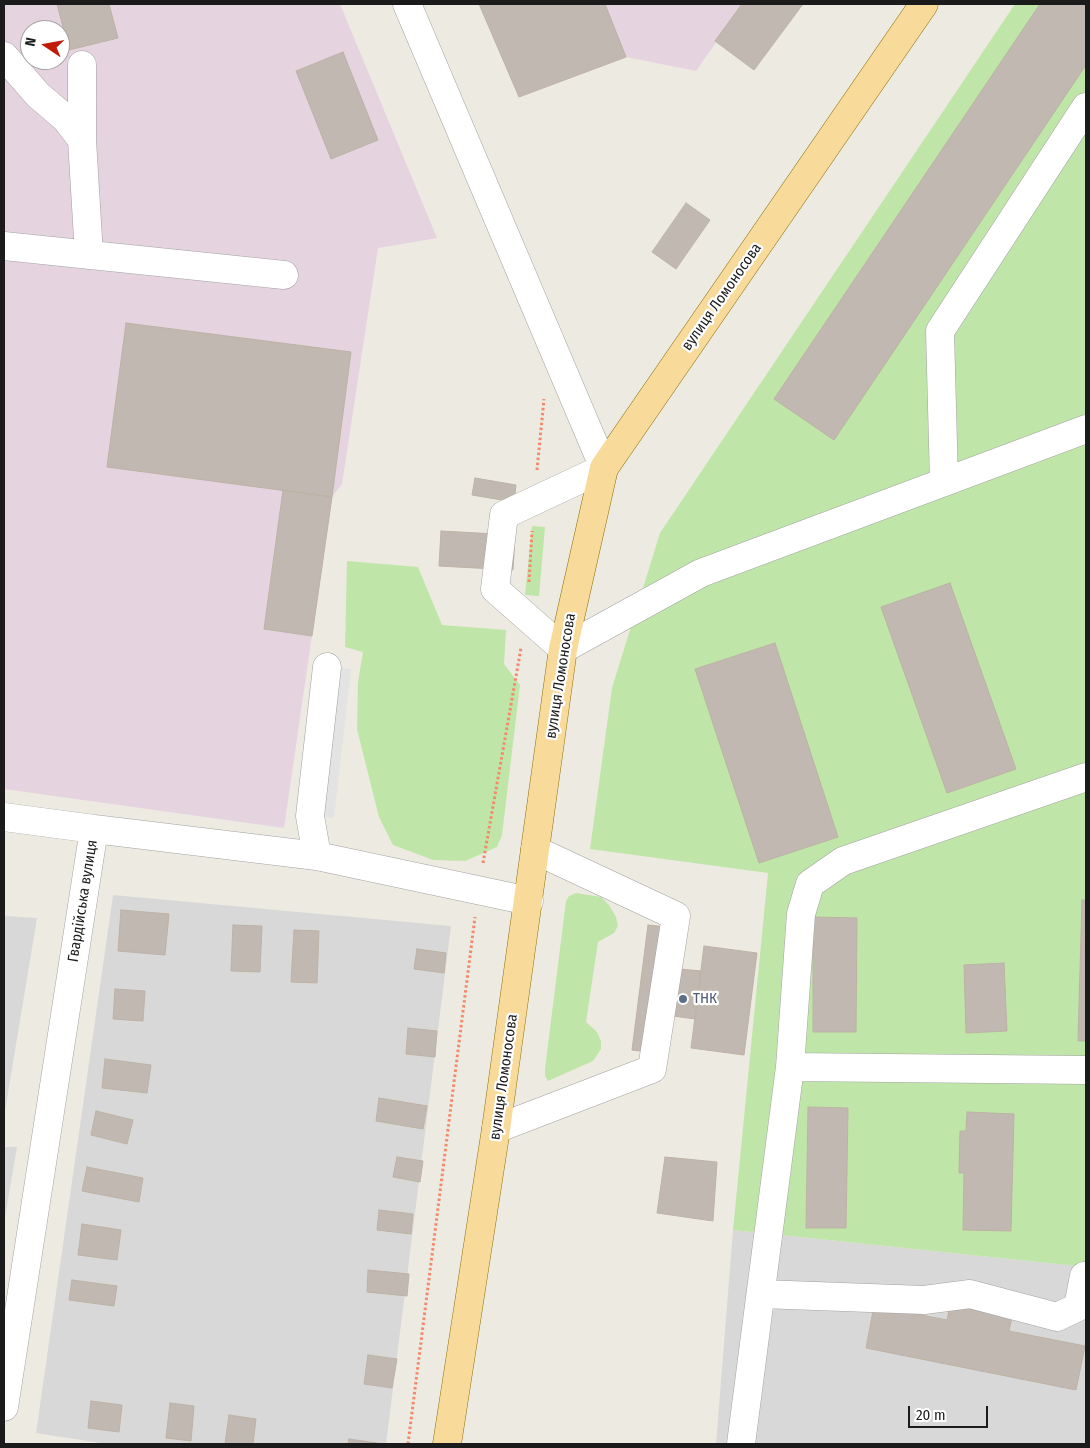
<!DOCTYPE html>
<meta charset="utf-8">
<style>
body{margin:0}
#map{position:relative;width:1090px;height:1448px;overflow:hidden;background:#edeae1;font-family:"Fira Sans Condensed",sans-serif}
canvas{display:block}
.frame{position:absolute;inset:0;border:5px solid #1b1b1b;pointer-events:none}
.north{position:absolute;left:20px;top:20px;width:50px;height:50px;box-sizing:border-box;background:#fff;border:1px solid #a4a4a4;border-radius:50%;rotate:282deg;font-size:14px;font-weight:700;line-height:20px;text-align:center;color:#1b1b1b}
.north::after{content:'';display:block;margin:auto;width:18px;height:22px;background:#bf1b07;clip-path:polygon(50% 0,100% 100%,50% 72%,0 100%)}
.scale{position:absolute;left:908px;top:1406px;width:80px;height:22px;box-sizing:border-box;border:2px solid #1b1b1b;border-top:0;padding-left:6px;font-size:15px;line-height:18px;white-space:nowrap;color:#1b1b1b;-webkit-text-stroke:4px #fff;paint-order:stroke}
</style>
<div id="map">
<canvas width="1090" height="1448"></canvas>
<div class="frame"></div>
<div class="north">N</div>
<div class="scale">20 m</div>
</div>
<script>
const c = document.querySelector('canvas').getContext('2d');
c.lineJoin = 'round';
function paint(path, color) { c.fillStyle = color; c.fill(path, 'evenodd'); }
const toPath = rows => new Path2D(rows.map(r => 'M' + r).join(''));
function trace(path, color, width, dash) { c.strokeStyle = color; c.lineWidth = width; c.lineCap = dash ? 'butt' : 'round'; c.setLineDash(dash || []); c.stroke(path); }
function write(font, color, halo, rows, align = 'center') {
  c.font = font + ' "Fira Sans Condensed",sans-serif'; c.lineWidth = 4.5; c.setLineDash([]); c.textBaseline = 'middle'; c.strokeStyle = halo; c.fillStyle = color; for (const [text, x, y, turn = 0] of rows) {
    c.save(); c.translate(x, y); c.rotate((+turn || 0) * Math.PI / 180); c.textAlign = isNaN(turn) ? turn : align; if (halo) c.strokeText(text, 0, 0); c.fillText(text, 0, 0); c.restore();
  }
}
const residential = toPath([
 [113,895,451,926,386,1444,107,1444,36,1433],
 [4,916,37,918,4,1117],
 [4,1147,17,1147,4,1223],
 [733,1230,1086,1267,1086,1444,716,1444]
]);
const industrial = toPath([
 [4,4,340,4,437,238,378,248,342,484,332,497,284,828,4,789],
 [30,30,60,30,60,60,30,60],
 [479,4,743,4,696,71,626,57,519,97]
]);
const grass = toPath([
 [1015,4,1086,4,1086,1267,733,1230,768,873,590,849,612,688,660,533],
 [532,526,545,527,539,596,525,595],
 [347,561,418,567,442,625,506,630,504,664,520,685,502,835,497,847,465,861,433,860,393,845,379,817,357,729,358,682,363,652,345,647],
 [576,893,601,897,609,905,616,917,618,926,614,933,598,942,586,1022,597,1032,601,1041,601,1049,593,1061,548,1081,545,1076,545,1069,566,901,569,896]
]);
const parking = toPath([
 [327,667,351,669,334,818,310,816]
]);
const building = toPath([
 [57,4,109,4,118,38,69,50,57,4],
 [479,4,605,4,626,57,519,97,479,4],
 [742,4,803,4,754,70,715,41,742,4],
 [1040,4,1083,4,1086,6,1086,65,834,440,774,399,1040,4],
 [343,52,378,140,331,159,296,71,343,52],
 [686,203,710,220,676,269,652,252,686,203],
 [126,323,351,352,332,497,107,467,126,323],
 [475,478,516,485,514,502,472,495,475,478],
 [283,490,332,497,312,636,264,629,283,490],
 [441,531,515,535,513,570,439,566,441,531],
 [950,583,1016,769,947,793,881,607,950,583],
 [775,643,838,837,759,863,695,669,775,643],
 [1082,900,1086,900,1086,1041,1078,1041,1082,900],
 [121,910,169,914,165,955,118,951,121,910],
 [813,917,857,918,856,1032,813,1032,813,917],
 [233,925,262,926,260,972,231,971,233,925],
 [648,925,686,929,680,969,701,971,695,1019,673,1016,668,1055,632,1050,648,925],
 [294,930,319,931,317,983,291,982,294,930],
 [704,946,757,953,744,1055,691,1048,704,946],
 [417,949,446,953,444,973,414,969,417,949],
 [1004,963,1007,1031,966,1033,964,965,1004,963],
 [115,989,145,991,143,1021,113,1019,115,989],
 [408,1028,437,1031,435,1057,406,1054,408,1028],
 [105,1059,151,1065,147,1093,102,1088,105,1059],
 [379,1098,427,1106,423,1129,376,1121,379,1098],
 [808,1107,848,1108,846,1228,806,1228,808,1107],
 [96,1111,133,1120,127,1144,91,1135,96,1111],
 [967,1112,1014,1114,1011,1231,963,1230,964,1173,959,1173,960,1131,966,1131,967,1112],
 [397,1157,423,1161,420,1182,393,1177,397,1157],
 [665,1157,717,1162,713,1221,657,1213,665,1157],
 [87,1167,143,1178,139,1202,82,1191,87,1167],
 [379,1210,413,1214,411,1234,377,1230,379,1210],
 [82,1224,121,1230,117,1260,78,1255,82,1224],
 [368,1270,409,1274,407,1296,367,1292,368,1270],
 [72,1280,117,1286,114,1306,69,1300,72,1280],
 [950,1305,1012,1317,1009,1331,1085,1346,1076,1390,866,1348,874,1306,947,1320,950,1305],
 [368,1355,397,1359,392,1388,364,1384,368,1355],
 [91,1401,122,1405,119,1432,88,1428,91,1401],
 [170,1403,194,1406,191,1441,166,1438,170,1403],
 [229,1415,256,1419,253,1444,225,1444,229,1415],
 [349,1439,384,1444,348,1444,349,1439]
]);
const path = toPath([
 [537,470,544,399],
 [529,582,532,531],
 [483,863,521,648],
 [408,1444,475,917]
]);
const minor = toPath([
 [407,4,604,468,504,515,495,589,563,649,701,573,1086,429],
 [4,56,38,95,65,118,82,140,89,255],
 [82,65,82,140],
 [4,246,284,275],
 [944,482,940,331,1086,107],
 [4,817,94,829],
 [317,856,310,816,327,667],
 [790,1067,1086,1070],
 [496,1129,652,1069,676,916,535,850],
 [761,1294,924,1300,970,1294,1057,1317,1078,1307,1084,1276],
 [4,1407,94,829,317,856,529,901],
 [741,1444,790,1067,801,914,810,884,843,861,1086,777]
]);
const major = toPath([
 [447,1444,496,1129,563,649,604,468,924,4]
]);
const markers = [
 [683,999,5,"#5c6f8a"]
];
const streetNames = [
 ["вулиця Ломоносова",722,297,-55],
 ["вулиця Ломоносова",561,676,-81],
 ["Гвардійська вулиця",83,901,-81],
 ["вулиця Ломоносова",504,1077,-82]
];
const serviceNames = [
 ["ТНК",693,999]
];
paint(residential, '#d9d8d8');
paint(industrial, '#e5d3e0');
paint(grass, '#bfe6a8');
paint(parking, '#e3e3e3');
paint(building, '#c1b9b1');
trace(building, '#bdb2a4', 1);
trace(minor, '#a2a2a2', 29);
trace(major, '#8d6f05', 29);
trace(path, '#f4886a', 3, [2.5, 2.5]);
trace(minor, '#fff', 28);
trace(major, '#f8da9b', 28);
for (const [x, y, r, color] of markers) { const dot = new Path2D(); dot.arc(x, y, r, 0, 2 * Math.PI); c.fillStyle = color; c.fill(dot); trace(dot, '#fff', 2); }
write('15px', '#1b1b1b', '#fff', streetNames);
write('15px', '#4e5e75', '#fff', serviceNames, 'left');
</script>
